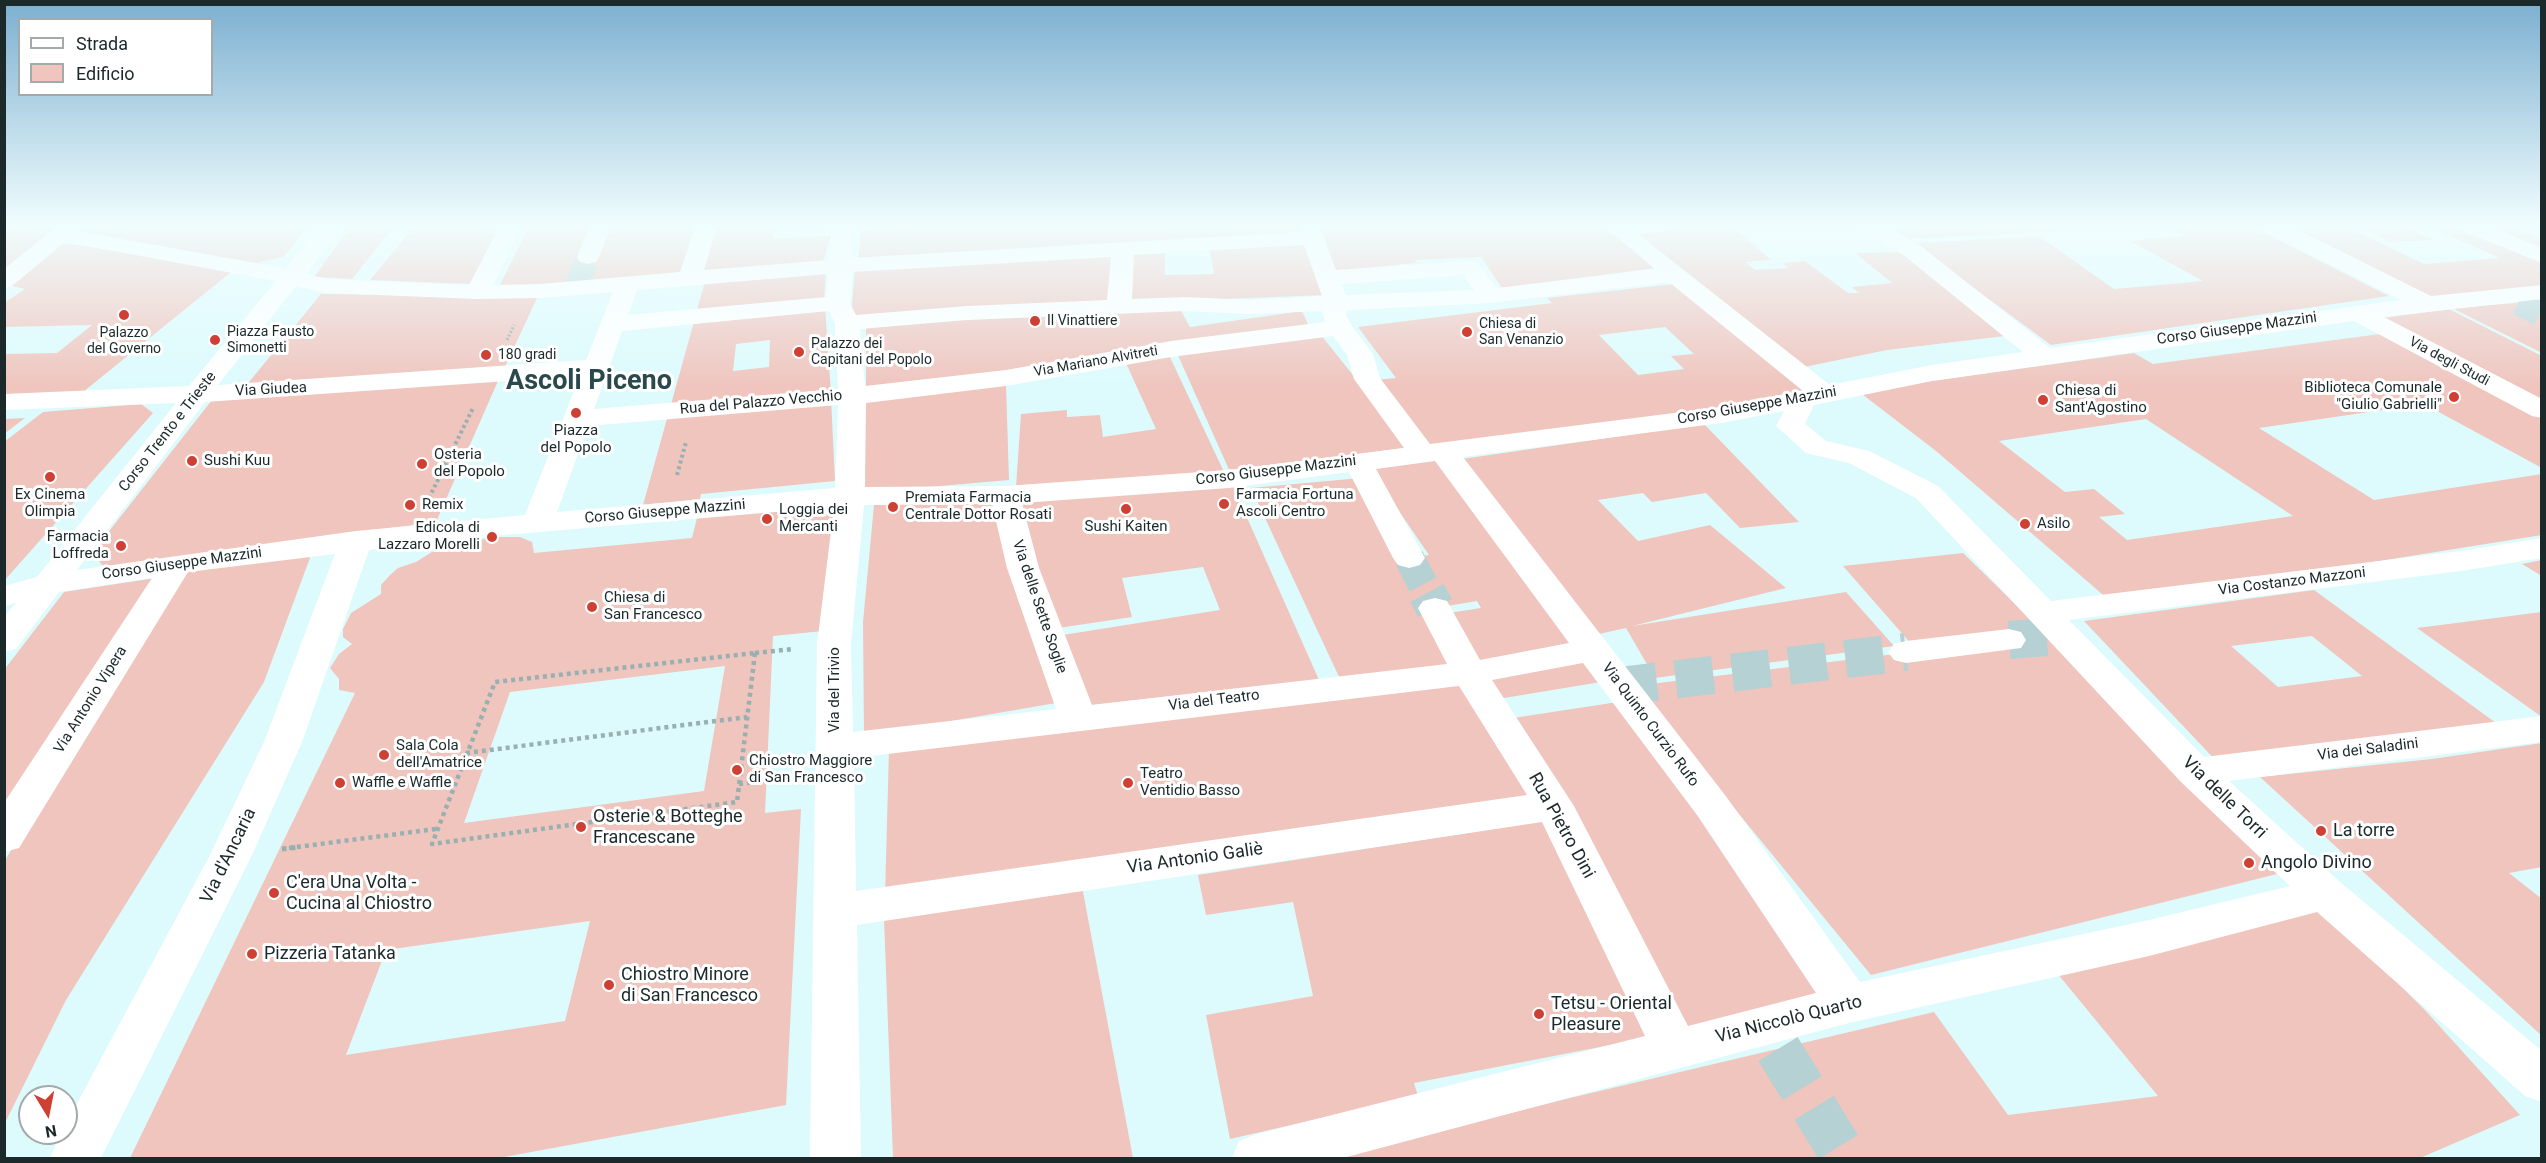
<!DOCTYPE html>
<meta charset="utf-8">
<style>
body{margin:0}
#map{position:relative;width:2546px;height:1163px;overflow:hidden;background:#ddfbfd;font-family:Roboto,sans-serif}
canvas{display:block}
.frame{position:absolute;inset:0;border:6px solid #1b292a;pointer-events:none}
.legend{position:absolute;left:18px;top:18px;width:195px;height:78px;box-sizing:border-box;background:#fff;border:2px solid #a4a9aa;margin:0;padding:8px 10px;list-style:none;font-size:18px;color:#1b292a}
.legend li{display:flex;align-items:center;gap:12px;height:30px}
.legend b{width:30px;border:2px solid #a4a9aa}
.north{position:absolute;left:18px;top:1085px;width:60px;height:60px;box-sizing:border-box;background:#fff;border:2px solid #a4a9aa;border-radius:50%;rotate:170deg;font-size:16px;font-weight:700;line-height:24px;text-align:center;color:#1b292a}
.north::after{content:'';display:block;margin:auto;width:21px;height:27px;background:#ce4034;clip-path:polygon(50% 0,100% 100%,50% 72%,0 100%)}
</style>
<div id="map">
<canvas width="2546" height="1163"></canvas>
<div class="frame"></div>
<ul class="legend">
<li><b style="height:8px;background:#fff"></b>Strada</li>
<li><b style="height:16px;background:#efc5be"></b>Edificio</li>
</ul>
<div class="north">N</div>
</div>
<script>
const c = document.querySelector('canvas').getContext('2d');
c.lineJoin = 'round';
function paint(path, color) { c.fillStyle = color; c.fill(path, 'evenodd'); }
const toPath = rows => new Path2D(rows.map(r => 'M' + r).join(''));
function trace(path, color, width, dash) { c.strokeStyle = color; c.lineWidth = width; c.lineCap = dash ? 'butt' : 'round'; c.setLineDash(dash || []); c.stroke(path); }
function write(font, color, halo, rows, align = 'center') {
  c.font = font + ' Roboto,sans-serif'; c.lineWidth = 6; c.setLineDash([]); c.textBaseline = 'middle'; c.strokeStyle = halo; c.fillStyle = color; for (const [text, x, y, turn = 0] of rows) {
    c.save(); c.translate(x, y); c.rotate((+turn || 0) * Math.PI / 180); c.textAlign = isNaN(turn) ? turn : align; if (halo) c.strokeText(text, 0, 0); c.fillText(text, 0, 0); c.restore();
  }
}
const building = toPath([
 [4,224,67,224,4,276],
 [89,224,311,224,283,257,256,263,82,232],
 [353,224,396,224,352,279,314,277],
 [416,224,493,224,501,242,473,284,370,280],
 [530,224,700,224,684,276,498,289],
 [715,224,799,224,798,227,777,228,773,239,831,236,822,265,696,271],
 [923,224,1304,224,1306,229,1294,236,858,263,861,229],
 [1315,224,1601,224,1656,268,1502,288,1481,257,1415,260,1417,263,1334,271],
 [1730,224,1771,260,1745,262,1755,270,1788,268,1782,263,1805,261,1848,293,1859,293,1852,287,1892,283,1855,253,1907,252,2013,335,1887,350,1799,368,1626,229,1682,225,1692,227],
 [1884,224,2084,224,2092,229,1907,239],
 [2163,224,2247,224,2389,296,2051,345,1913,243,2040,237,2114,289,2203,281,2130,241,2186,236],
 [2275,224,2341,224,2424,264,2500,258,2423,224,2461,224,2542,258,2542,286,2427,299],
 [2359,224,2400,224,2433,240,2389,242],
 [2472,224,2505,224,2542,238,2542,253],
 [62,243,236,268,83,392,4,395,4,354,57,353,92,325,4,327,4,303,25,289,7,285],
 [1308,243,1325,295,1124,303,1128,253,1165,251,1165,275,1214,274,1209,247],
 [1119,251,1117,303,851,318,855,267],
 [826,269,824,302,696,313,706,278],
 [1674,284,1807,389,1710,410,1430,447,1375,380,1396,378,1358,327,1552,303,1547,298],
 [1665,327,1694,354,1671,356,1684,369,1638,375,1599,335],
 [321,294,538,296,503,371,245,387],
 [2542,301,2542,353,2452,308],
 [825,306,831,394,670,408,695,318],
 [770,340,769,367,733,371,736,344],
 [1179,307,1190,327,1302,311,1310,328,1001,375,866,389,866,325],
 [2449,309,2542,356,2542,406,2375,319],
 [2380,334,2542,416,2542,468,2424,404,2259,428,2374,500,2542,474,2542,535,2298,574,2109,600,1936,451,1858,391,2134,353,2153,364],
 [2146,419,2293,516,2127,540,2099,517,2125,514,2094,489,2065,492,1999,441],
 [1321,335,1410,447,1230,472,1177,353],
 [1169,355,1224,472,1016,487,1021,414,1067,410,1067,417,1100,415,1103,437,1156,429,1125,361],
 [498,381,436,522,104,567,92,553,212,400],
 [1006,384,1009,480,859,493,862,398],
 [831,399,835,481,701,494,700,499,643,505,668,415],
 [141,404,153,413,4,581,4,442,43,412],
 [25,418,4,434,4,419],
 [1704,424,1799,522,1740,528,1706,493,1652,502,1643,493,1598,500,1638,541,1710,525,1786,588,1632,626,1846,592,1894,646,1655,678,1626,628,1599,634,1455,460],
 [1440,456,1574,649,1479,665,1449,613,1481,608,1477,601,1429,609,1463,667,1340,679,1251,488,1361,478,1403,559,1429,555,1368,466],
 [1233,486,1319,680,1082,706,1063,635,1220,610,1203,567,1122,578,1132,617,1058,628,1010,501],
 [999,499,1018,600,1035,637,1056,703,864,736,863,622,874,505],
 [839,502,823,631,773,636,765,813,801,809,786,1105,499,1158,130,1158,355,693,339,690,339,679,330,668,339,654,352,644,343,637,343,629,351,613,381,594,381,585,390,575,398,568,416,562,432,552,492,537,520,537,532,542,534,553,692,538,698,514],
 [725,666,704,791,464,823,510,692],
 [590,921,565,1021,346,1055,386,950],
 [1963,553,2049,637,2122,718,2277,874,1871,975,1634,686,1928,650,1913,646,1843,566],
 [311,555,264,682,66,1000,4,1125,4,862,180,572],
 [2542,560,2542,576,2522,564],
 [162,577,4,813,4,670,64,592],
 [2314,590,2496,723,2220,765,2084,621],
 [2312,636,2362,676,2278,687,2231,646],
 [2542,612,2542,717,2417,628],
 [1581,658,1601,682,1498,699,1484,673],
 [1462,678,1538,798,885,896,889,749],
 [1618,702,1825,991,1675,1031,1513,718],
 [2542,743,2542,867,2509,873,2542,899,2542,1036,2260,777,2432,759],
 [1551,820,1652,1037,1414,1083,1418,1096,1230,1139,1206,1015,1313,996,1293,902,1206,915,1198,875],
 [1081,881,1133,1158,893,1158,884,918],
 [2319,906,2424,1009,2520,1115,2420,1158,1347,1158,1346,1154,1570,1098,1934,1012,2008,1115,2158,1096,2057,973]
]);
const minorTunnelFar3 = toPath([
 [577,285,588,257],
 [2518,303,2542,315]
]);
const minorTunnelFar2 = toPath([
 [1409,558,1428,594]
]);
const minorTunnelFar1 = toPath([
 [1427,593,1435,608],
 [2009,640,2049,637],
 [1619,686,1906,652]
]);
const minorTunnel = toPath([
 [1778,1049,1845,1158]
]);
const pathFar3 = toPath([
 [507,340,514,325]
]);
const pathFar2 = toPath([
 [677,475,686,442],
 [429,498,473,408]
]);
const pathFar1 = toPath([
 [755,653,737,802,432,844,495,682,755,653],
 [755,653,793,649],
 [466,753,747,717],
 [739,784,790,777],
 [289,848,436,829]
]);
const path = toPath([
 [282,849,300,847]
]);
const minor = toPath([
 [60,224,84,224,78,231,285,269,322,224,344,224,306,274,327,279,469,285,495,235,494,224,516,224,517,235,493,285,540,284,680,272,696,224,718,224,704,270,829,260,832,224,854,224,852,258,1300,232,1297,224,1319,224,1336,270,1469,261,1477,263,1497,288,1655,269,1602,224,1677,224,1675,229,1667,230,1638,234,1830,385,1932,365,2023,352,1906,257,1861,229,1859,224,1885,224,1922,247,2050,348,2401,300,2260,229,2258,224,2286,224,2431,296,2542,285,2542,299,2384,317,2542,399,2542,418,2532,416,2354,321,1932,381,1814,405,1805,424,1826,441,1869,451,1938,486,2051,601,2461,551,2542,538,2542,558,2461,571,2069,620,2204,757,2542,716,2542,742,2229,781,2340,882,2542,1051,2542,1102,2525,1096,2317,912,2149,956,1849,1023,1343,1158,1232,1158,1239,1141,1257,1134,1645,1036,1542,822,857,925,861,1158,810,1158,817,644,834,507,433,541,369,550,302,742,252,855,101,1158,50,1158,61,1133,66,1133,66,1124,210,855,264,742,335,554,188,572,19,848,4,852,4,803,152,578,59,592,16,649,4,652,4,617,16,603,4,606,4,586,37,577,176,403,4,410,4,394,189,386,276,281,65,242,12,286,4,288,4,269,60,224],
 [1304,245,1322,296,1250,300,1185,297,1132,299,1134,255,1304,245],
 [1111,257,1107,300,967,306,856,315,850,303,852,272,1111,257],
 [828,274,826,297,628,315,637,290,828,274],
 [1463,275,1474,290,1346,295,1341,284,1463,275],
 [1669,282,1803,391,1721,407,1430,444,1380,378,1373,354,1352,326,1346,315,1347,310,1491,303,1669,282],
 [296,286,327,293,477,299,540,298,613,292,586,360,218,385,296,286],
 [829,311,835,323,838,389,594,409,622,331,829,311],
 [1185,311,1250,314,1322,311,1325,322,1171,341,1006,370,865,386,860,329,967,320,1185,311],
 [1333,336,1347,355,1354,379,1404,448,1229,470,1005,486,865,487,866,403,1006,386,1171,357,1333,336],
 [580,376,525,515,356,531,77,570,205,402,580,376],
 [838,405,835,488,557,512,588,426,838,405],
 [1784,411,1776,426,1806,453,1849,463,1916,498,2181,782,2290,886,2149,920,1860,982,1725,795,1463,457,1721,423,1784,411],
 [1435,461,1569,643,1480,660,1447,601,1435,598,1423,601,1418,608,1447,664,1092,705,1039,568,1022,503,1229,488,1349,472,1393,558,1398,565,1409,568,1420,565,1425,558,1376,469,1435,461],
 [992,504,1007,568,1056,709,853,732,851,644,864,505,992,504],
 [1583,663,1697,815,1816,993,1688,1026,1574,806,1492,680,1583,663],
 [1459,686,1527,795,856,891,854,758,1459,686],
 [590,224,612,224,599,257,596,262,588,264,580,262,577,257,590,224],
 [2455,224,2485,224,2542,248,2542,263,2457,229,2455,224],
 [2009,629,2021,632,2026,640,2021,648,1906,663,1894,660,1888,652,1894,644,1906,641,2009,629]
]);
const markers = [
 [124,315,6,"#ce4034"],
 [1035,321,6,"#ce4034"],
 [1467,332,6,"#ce4034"],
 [215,340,6,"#ce4034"],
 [799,352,6,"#ce4034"],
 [486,355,6,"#ce4034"],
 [2454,397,6,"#ce4034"],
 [2043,400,6,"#ce4034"],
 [576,413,6,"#ce4034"],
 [192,461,6,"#ce4034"],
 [422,464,6,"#ce4034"],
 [50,477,6,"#ce4034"],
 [1224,504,6,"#ce4034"],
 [410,505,6,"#ce4034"],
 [893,507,6,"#ce4034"],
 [1126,509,6,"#ce4034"],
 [767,519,6,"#ce4034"],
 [2025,524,6,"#ce4034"],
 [492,537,6,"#ce4034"],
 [121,546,6,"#ce4034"],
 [592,607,6,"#ce4034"],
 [384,755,6,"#ce4034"],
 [737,770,6,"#ce4034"],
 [340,783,6,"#ce4034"],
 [1128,783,6,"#ce4034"],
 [581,827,6,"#ce4034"],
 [2321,831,6,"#ce4034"],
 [2249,863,6,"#ce4034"],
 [274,893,6,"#ce4034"],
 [252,954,6,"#ce4034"],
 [609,985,6,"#ce4034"],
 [1539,1014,6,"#ce4034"]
];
const farPoinames = [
 ["Il Vinattiere",1047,321],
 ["Chiesa di",1479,324],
 ["San Venanzio",1479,340],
 ["Piazza Fausto",227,332],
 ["Simonetti",227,348],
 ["Palazzo",124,333,"center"],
 ["del Governo",124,349,"center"],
 ["Palazzo dei",811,344],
 ["Capitani del Popolo",811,360],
 ["180 gradi",498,355]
];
const farStreetnames = [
 ["Via Mariano Alvitreti",1096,362,-10],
 ["Via degli Studi",2449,362,28]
];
const streetNames = [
 ["Corso Giuseppe Mazzini",2237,329,-8],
 ["Via Giudea",271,390,-3],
 ["Rua del Palazzo Vecchio",761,403,-5],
 ["Corso Giuseppe Mazzini",1757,406,-10],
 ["Corso Trento e Trieste",168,432,-52],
 ["Corso Giuseppe Mazzini",1276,471,-7],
 ["Corso Giuseppe Mazzini",665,512,-5],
 ["Corso Giuseppe Mazzini",182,564,-8],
 ["Via Costanzo Mazzoni",2292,582,-7],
 ["Via delle Sette Soglie",1039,607,71],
 ["Via del Trivio",835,690,-90],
 ["Via Antonio Vipera",91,700,-58],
 ["Via del Teatro",1214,701,-7],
 ["Via Quinto Curzio Rufo",1650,725,53],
 ["Via dei Saladini",2368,750,-7]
];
const poiNames = [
 ["Biblioteca Comunale",2442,388,"right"],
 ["\"Giulio Gabrielli\"",2442,405,"right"],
 ["Chiesa di",2055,391],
 ["Sant'Agostino",2055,408],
 ["Piazza",576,431,"center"],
 ["del Popolo",576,448,"center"],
 ["Osteria",434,455],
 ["del Popolo",434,472],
 ["Sushi Kuu",204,461],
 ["Ex Cinema",50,495,"center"],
 ["Olimpia",50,512,"center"],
 ["Farmacia Fortuna",1236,495],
 ["Ascoli Centro",1236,512],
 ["Premiata Farmacia",905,498],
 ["Centrale Dottor Rosati",905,515],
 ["Remix",422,505],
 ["Loggia dei",779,510],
 ["Mercanti",779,527],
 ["Asilo",2037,524],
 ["Sushi Kaiten",1126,527,"center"],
 ["Edicola di",480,528,"right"],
 ["Lazzaro Morelli",480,545,"right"],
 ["Farmacia",109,537,"right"],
 ["Loffreda",109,554,"right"],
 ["Chiesa di",604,598],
 ["San Francesco",604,615],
 ["Sala Cola",396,746],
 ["dell'Amatrice",396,763],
 ["Chiostro Maggiore",749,761],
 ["di San Francesco",749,778],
 ["Teatro",1140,774],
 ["Ventidio Basso",1140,791],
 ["Waffle e Waffle",352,783]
];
const nearStreetnames = [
 ["Via delle Torri",2224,798,44],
 ["Rua Pietro Dini",1561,826,61],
 ["Via d'Ancaria",229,856,-64],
 ["Via Antonio Galiè",1195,859,-8],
 ["Via Niccolò Quarto",1789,1020,-14]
];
const nearPoinames = [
 ["Osterie & Botteghe",593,817],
 ["Francescane",593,838],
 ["La torre",2333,831],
 ["Angolo Divino",2261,863],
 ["C'era Una Volta -",286,883],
 ["Cucina al Chiostro",286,904],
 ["Pizzeria Tatanka",264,954],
 ["Chiostro Minore",621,975],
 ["di San Francesco",621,996],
 ["Tetsu - Oriental",1551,1004],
 ["Pleasure",1551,1025]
];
const townNames = [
 ["Ascoli Piceno",589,382]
];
paint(building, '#efc5be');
trace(minorTunnelFar3, '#b6d1d3', 24, [24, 12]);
trace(minorTunnelFar2, '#b6d1d3', 30, [30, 15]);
trace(minorTunnelFar1, '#b6d1d3', 38, [38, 19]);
trace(minorTunnel, '#b6d1d3', 46, [46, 23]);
trace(pathFar3, '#98b0b2', 3, [2, 2]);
trace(pathFar2, '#98b0b2', 4, [3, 3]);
trace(pathFar1, '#98b0b2', 4.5, [4, 4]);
trace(path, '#98b0b2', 5, [4.5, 4.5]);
paint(minor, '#fff');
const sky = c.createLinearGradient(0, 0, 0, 387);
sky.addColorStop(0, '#7cafd0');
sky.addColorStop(0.58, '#f0fdfe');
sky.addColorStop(1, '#f0fdfe00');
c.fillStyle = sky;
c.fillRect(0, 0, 2546, 387);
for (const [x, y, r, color] of markers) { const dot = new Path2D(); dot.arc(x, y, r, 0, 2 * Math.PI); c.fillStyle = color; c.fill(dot); trace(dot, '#fff', 2); }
write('14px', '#1b292a', '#fff', farPoinames, 'left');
write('14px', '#1b292a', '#fff', farStreetnames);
write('15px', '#1b292a', '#fff', streetNames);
write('15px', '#1b292a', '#fff', poiNames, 'left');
write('18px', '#1b292a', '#fff', nearStreetnames);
write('18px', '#1b292a', '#fff', nearPoinames, 'left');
write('bold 27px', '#29494c', '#fff', townNames);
</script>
